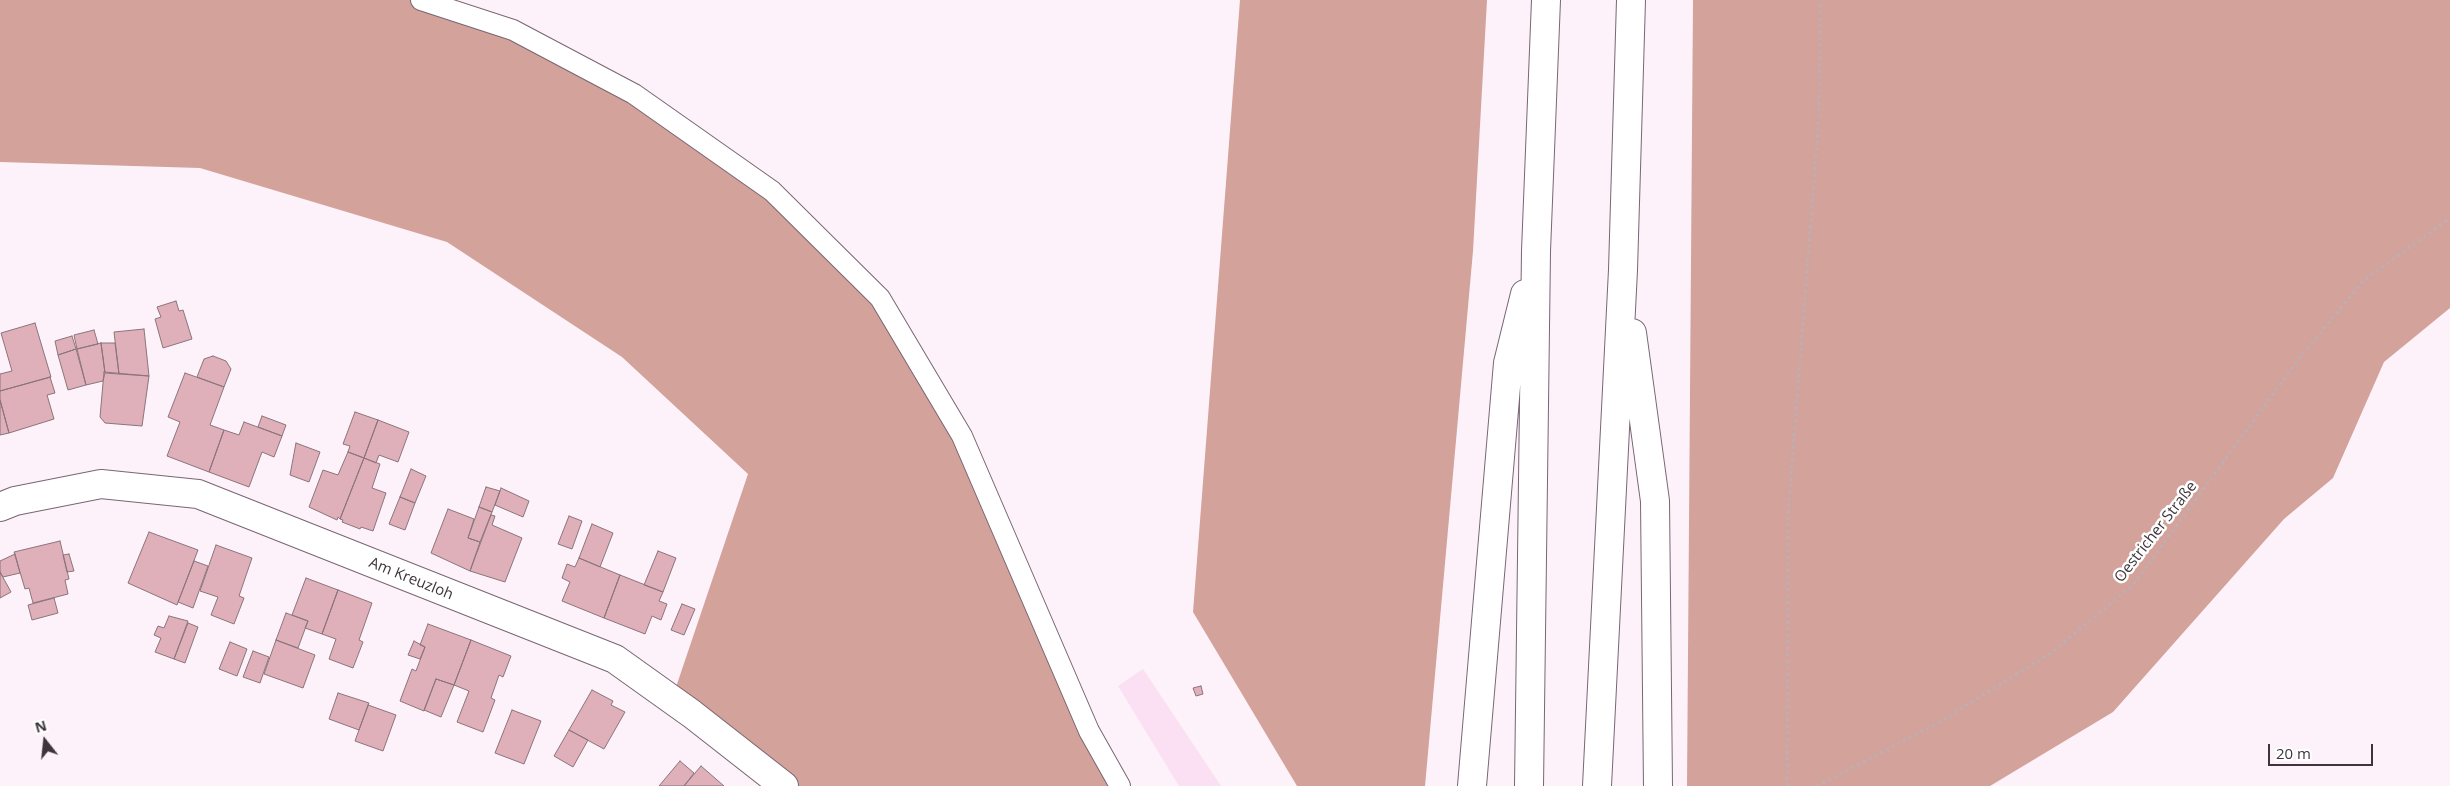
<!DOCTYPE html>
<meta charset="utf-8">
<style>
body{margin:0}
#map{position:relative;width:2450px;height:786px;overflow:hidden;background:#fdf1fa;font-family:"Open Sans",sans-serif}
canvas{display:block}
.north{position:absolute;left:20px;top:716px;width:50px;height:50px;-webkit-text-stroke:4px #fff;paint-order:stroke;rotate:344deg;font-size:14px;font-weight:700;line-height:20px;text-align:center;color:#3d353b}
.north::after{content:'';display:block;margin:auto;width:18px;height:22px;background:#3d353b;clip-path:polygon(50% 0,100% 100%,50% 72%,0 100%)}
.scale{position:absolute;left:2268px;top:744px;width:105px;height:22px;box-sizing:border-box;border:2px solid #3d353b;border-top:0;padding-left:6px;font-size:15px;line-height:18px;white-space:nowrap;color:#3d353b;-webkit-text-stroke:4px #fff;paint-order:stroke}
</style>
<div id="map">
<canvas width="2450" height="786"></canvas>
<div class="north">N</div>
<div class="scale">20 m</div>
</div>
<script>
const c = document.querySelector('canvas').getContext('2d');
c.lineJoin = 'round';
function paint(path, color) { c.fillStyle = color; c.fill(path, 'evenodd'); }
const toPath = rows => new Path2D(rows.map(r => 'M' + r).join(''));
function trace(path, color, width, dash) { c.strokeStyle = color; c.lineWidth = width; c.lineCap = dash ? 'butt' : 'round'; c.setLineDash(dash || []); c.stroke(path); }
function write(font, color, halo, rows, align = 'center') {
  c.font = font + ' "Open Sans",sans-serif'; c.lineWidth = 5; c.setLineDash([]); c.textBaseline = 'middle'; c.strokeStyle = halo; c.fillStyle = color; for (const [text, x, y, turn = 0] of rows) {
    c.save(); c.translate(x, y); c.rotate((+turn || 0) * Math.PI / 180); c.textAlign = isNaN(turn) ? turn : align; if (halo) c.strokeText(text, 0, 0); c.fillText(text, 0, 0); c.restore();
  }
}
const built = toPath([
 [1143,669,1221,786,1179,786,1118,686]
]);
const forest = toPath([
 [0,0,417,0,513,32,634,95,773,192,880,301,962,436,1118,786,793,786,673,696,748,474,622,357,447,242,200,168,0,162],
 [1240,0,1487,0,1473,251,1425,786,1297,786,1193,612],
 [1693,0,2450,0,2450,308,2384,362,2333,478,2284,519,2113,712,1990,786,1687,786]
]);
const building = toPath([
 [176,301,179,311,183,310,192,339,163,348,155,319,161,317,157,307,176,301],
 [35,323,51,377,0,391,0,374,12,371,1,333,35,323],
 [144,329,149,376,119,374,114,332,144,329],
 [94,330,98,344,77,349,74,335,94,330],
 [72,336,76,349,58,355,55,341,72,336],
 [101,343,105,373,103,381,86,385,77,349,101,343],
 [101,343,115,343,119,374,105,373,101,343],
 [76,349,86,385,68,390,58,355,76,349],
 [213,356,226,361,231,369,224,387,197,377,204,359,213,356],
 [104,372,149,376,142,426,105,423,100,417,104,372],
 [185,373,224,387,210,425,224,430,209,472,167,456,180,422,168,417,185,373],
 [50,377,55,393,47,395,54,419,9,433,0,400,0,391,50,377],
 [0,400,9,433,0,435,0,400],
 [355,412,378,420,364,458,348,452,350,446,343,444,355,412],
 [262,416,286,425,282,436,258,427,262,416],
 [378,420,409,432,398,462,379,455,376,463,364,458,378,420],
 [244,422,282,436,274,457,262,452,249,487,209,472,224,430,239,435,244,422],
 [296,443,320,452,309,482,290,475,296,443],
 [348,452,364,458,340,519,338,517,337,520,309,507,323,470,338,475,348,452],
 [364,458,380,464,372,488,386,493,373,531,361,527,360,529,342,522,343,520,340,519,364,458],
 [411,469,426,476,415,503,400,497,411,469],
 [486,487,500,491,492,512,479,507,486,487],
 [501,488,529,501,523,517,495,505,501,488],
 [400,497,415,503,405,530,389,524,400,497],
 [479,507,492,512,480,542,468,538,479,507],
 [448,509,474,519,468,538,480,542,470,571,431,553,448,509],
 [491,515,495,516,492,525,522,538,505,582,470,571,491,515],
 [569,516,582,521,572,549,558,544,569,516],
 [592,524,613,533,600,567,579,558,592,524],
 [149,532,198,550,177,605,128,583,149,532],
 [60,541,69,579,65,580,68,594,33,603,29,588,25,589,14,552,60,541],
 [216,545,252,558,239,596,244,598,234,624,211,615,218,597,200,591,216,545],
 [658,551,676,558,663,592,644,585,658,551],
 [15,554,20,573,3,577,0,572,0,561,15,554],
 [69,554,74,571,67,572,63,555,69,554],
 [579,558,620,575,604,618,562,601,570,582,562,578,567,564,575,567,579,558],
 [194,561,208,566,193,608,178,602,194,561],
 [0,572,11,592,0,598,0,572],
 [620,575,663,592,659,601,667,604,661,620,652,616,645,634,604,618,620,575],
 [306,578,338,590,322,634,305,628,308,621,292,615,306,578],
 [338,590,372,603,359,640,363,642,353,668,329,659,336,639,322,634,338,590],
 [54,598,58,613,32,620,28,605,54,598],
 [682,604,695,609,684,635,671,630,682,604],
 [286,613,308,621,298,648,276,640,286,613],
 [169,616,188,621,174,659,155,652,161,638,154,635,158,626,164,628,169,616],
 [188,623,198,627,185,663,174,659,188,623],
 [428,624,471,640,454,685,436,679,424,711,400,701,412,669,416,671,425,647,420,645,428,624],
 [276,640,315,655,303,688,264,674,276,640],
 [471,640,511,656,503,677,499,675,491,698,495,700,483,732,457,722,469,691,454,685,471,640],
 [414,641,425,647,420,659,408,655,414,641],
 [230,642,247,649,237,676,219,669,230,642],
 [253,651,269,657,260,683,243,677,253,651],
 [436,679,454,685,441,717,424,710,436,679],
 [1201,686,1203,694,1196,696,1193,688,1201,686],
 [592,690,613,701,611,705,625,712,604,749,569,730,592,690],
 [338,693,369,703,359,730,329,719,338,693],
 [368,705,396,715,383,751,355,741,368,705],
 [512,710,541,721,524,764,495,753,512,710],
 [569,730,588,740,573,767,554,756,569,730],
 [680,761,694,773,684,786,659,786,680,761],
 [701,766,724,786,684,786,701,766]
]);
const path = toPath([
 [1787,786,1788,515,1819,116,1820,0],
 [1817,786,1940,722,2052,652,2133,585,2301,356,2363,281,2450,218]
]);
const lane = toPath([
 [421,0,513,30,634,94,772,191,880,298,962,436,1089,731,1120,786]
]);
const street = toPath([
 [0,507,15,501,101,484,198,494,615,659,692,714,784,786]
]);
const highway = toPath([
 [1632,333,1655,501,1658,786],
 [1472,786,1508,363,1525,294],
 [1529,786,1536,251,1546,0],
 [1597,786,1623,270,1631,0]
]);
const streetNames = [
 ["Oestricher Straße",2156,532,-52],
 ["Am Kreuzloh",411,579,22]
];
paint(built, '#fbdff3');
paint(forest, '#d3a29a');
paint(building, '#dfafba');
trace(building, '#8b747a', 1);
trace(lane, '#786673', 22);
trace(street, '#786673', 30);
trace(highway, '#786673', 30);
trace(path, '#bab0b8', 3, [2.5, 4]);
trace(lane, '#fff', 20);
trace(street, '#fff', 28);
trace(highway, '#fff', 28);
write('15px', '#3d353b', '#fff', streetNames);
</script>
